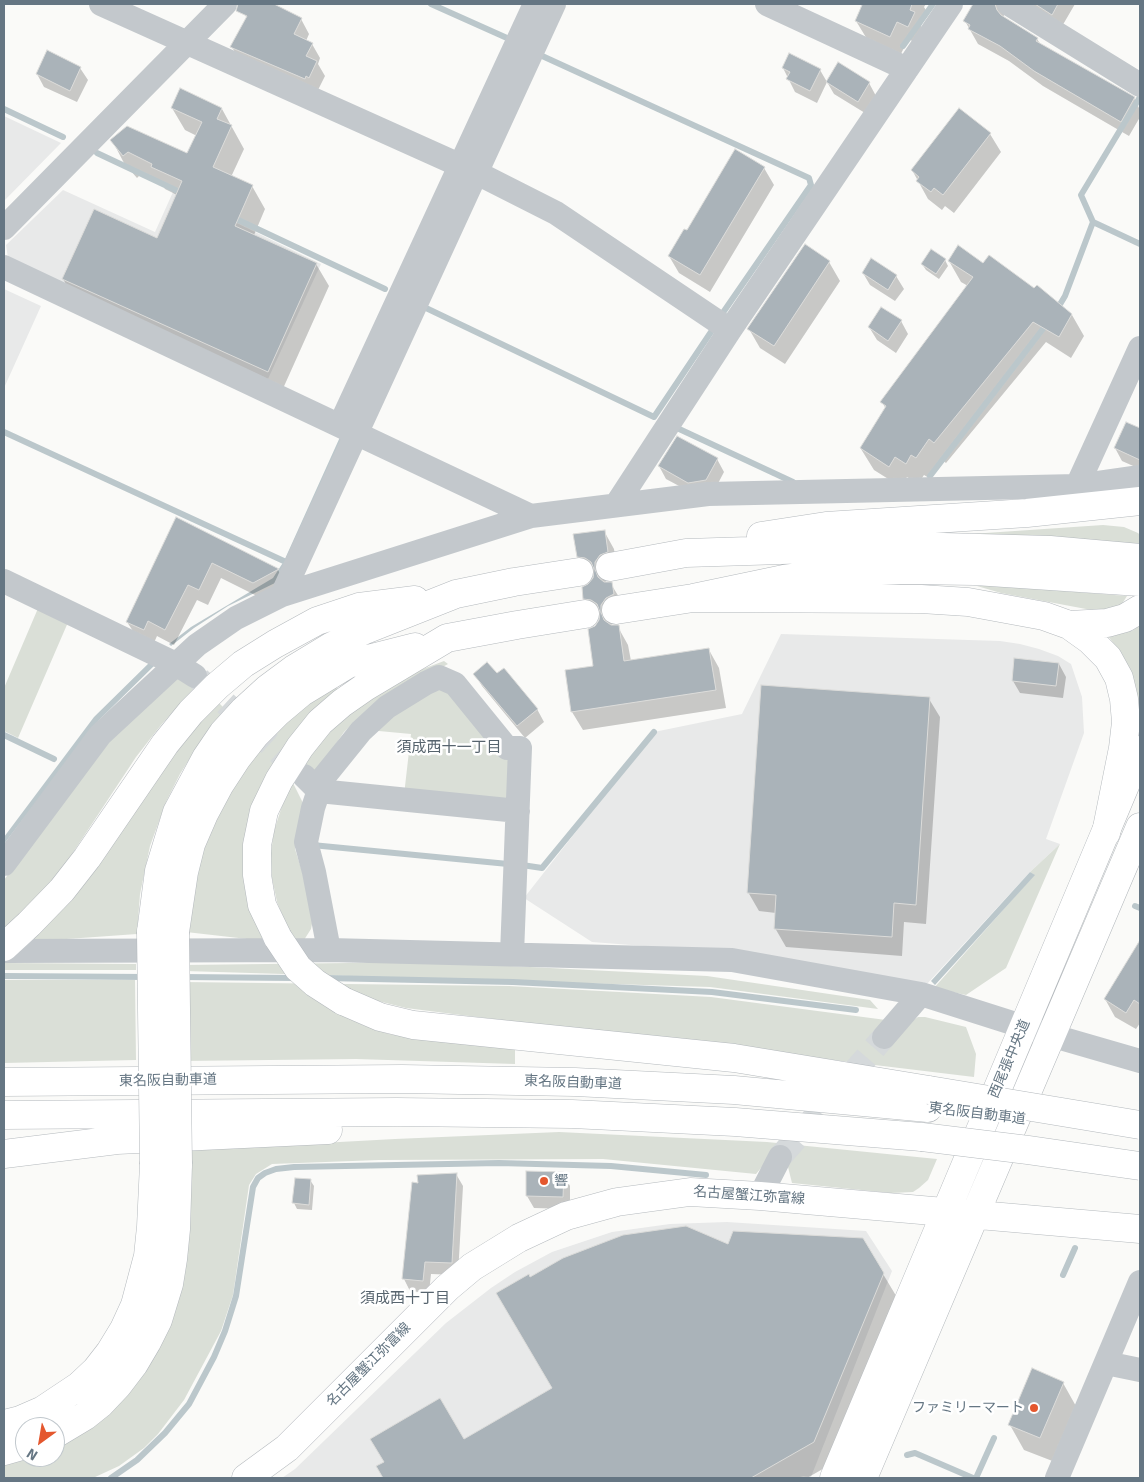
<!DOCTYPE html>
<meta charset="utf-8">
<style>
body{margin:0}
#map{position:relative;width:1144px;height:1482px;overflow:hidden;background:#fafaf8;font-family:Signika,sans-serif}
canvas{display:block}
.frame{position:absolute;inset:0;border:5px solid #657683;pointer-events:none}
.north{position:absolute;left:15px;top:1417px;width:50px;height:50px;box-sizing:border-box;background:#fff;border:1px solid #c1c8cd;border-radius:50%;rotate:212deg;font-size:14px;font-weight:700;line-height:20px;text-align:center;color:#657683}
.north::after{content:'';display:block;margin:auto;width:18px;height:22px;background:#e4572e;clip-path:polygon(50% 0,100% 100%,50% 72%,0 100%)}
</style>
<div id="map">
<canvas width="1144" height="1482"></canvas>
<div class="frame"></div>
<div class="north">N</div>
</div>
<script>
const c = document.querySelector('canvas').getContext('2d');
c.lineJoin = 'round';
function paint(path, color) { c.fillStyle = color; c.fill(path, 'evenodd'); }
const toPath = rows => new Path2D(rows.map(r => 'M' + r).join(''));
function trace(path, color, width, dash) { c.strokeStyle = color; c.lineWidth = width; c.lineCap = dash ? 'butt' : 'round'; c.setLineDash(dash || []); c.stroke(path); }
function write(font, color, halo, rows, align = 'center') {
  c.font = font + ' Signika,"Noto Sans JP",sans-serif'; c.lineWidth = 5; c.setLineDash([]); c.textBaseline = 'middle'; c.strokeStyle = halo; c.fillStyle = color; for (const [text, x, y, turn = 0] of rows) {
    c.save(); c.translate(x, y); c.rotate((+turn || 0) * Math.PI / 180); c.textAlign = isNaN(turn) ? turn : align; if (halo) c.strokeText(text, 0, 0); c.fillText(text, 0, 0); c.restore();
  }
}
const built = toPath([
 [4,116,61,143,4,201],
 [63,190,155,232,173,192,321,264,268,379,8,258,6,245],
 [4,289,41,306,4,388],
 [781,634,1000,641,1020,644,1039,649,1058,656,1071,664,1082,697,1084,733,1046,839,1060,844,1030,872,926,985,736,953,592,942,524,898,654,732,742,714],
 [727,1222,866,1231,892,1271,811,1477,803,1476,797,1478,282,1478,295,1469,446,1323,491,1288,515,1272,552,1252,612,1232,670,1224]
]);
const green = toPath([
 [1103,525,1124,527,1138,533,1140,535,1140,546,956,535],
 [977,586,1001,586,1127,596,1120,607,1102,612,1001,593],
 [39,606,69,620,18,738,4,731,4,688],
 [1140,625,1140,706,1139,708,1136,704,1120,652,1108,636,1132,631],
 [444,661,448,664,372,706,344,732,316,773,304,764,323,738,352,711,391,681],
 [179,672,198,684,161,725,136,757,51,886,185,737,218,702,226,710,204,736,180,774,166,802,150,846,140,894,137,934,39,941,4,932,4,880,104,745],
 [444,685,514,759,513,800,404,795,411,734,368,730],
 [335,686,339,691,245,845,243,875,249,908,265,941,186,932,197,859,224,794,281,724,318,697],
 [293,783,303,803,295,849,313,906,313,919,311,929,304,940,298,944,286,924,277,902,272,878,271,853,274,831,282,806],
 [1060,844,1006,968,966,995,934,988,1034,875,1030,872],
 [432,962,707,976,870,1000,878,1009,710,987,185,971,184,965],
 [4,963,136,964,136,970,4,970],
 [4,980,135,980,136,1060,4,1063],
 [183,982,509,986,711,997,886,1020,912,1021,918,1017,925,1017,966,1027,976,1054,974,1077,461,1015,406,1008,370,999,335,1012,363,1025,389,1034,426,1040,515,1047,515,1064,356,1059,183,1061],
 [559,1132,767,1142,937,1159,928,1180,919,1188,913,1192,891,1193,792,1183,786,1159,771,1156,756,1174,603,1159,379,1160,272,1164,256,1174,249,1185,233,1295,221,1331,184,1400,158,1434,144,1448,119,1466,93,1478,4,1478,4,1462,25,1457,55,1457,55,1446,75,1437,190,1195,192,1150,395,1139]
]);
const water = toPath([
 [340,437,344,439,279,581,228,606,194,628,171,646,169,644,191,627,273,578,284,561],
 [152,660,156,664,99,720,4,844,4,837,94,717],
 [1030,872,1035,875,935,985,931,981]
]);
const shadow = toPath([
 [249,4,270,4,301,19,309,34,306,41,312,44,320,58,318,64,325,76,317,92,240,62,232,47,247,18,244,14],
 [864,4,926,4,924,7,927,12,921,26,924,32,919,44,908,39,901,54,867,39,856,21],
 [975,4,1075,4,1061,28,1005,12,1003,18,1037,39,1041,45,1134,98,1140,110,1140,117,1129,136,1043,86,1009,61,978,44,965,21],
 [80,68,88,80,77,102,44,87,37,74],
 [783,68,820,70,827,82,869,83,876,96,865,113,834,94,827,82,817,103,795,92],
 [172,108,222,109,244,149,231,177,252,186,265,209,254,235,316,264,329,286,281,393,76,301,63,279,157,239,177,195,165,189,162,184,141,174,137,178,124,163,112,140,187,154,197,136,185,130],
 [959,110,990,134,1001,152,954,213,945,206,942,210,928,199,912,170],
 [764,168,774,185,710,292,679,273,669,256],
 [872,260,896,276,904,289,895,301,870,285,863,273],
 [945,260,948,266,939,279,926,270,922,264],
 [949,261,983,265,1072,315,1084,336,1071,358,1046,342,946,463,941,459,929,478,924,475,918,484,907,477,901,487,874,470,861,449,886,409,882,402,968,286,961,282],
 [829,262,840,281,785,364,760,348,749,329],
 [901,321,908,334,896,353,877,340,869,327],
 [1126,423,1140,430,1140,469,1122,461,1115,448],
 [717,459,724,472,713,493,696,495,666,479,659,466],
 [177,519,278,570,287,585,263,599,221,578,208,605,197,600,174,645,157,636,153,645,137,637,127,622],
 [604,531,614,549,617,570,610,574,605,583,611,584,622,602,611,626,618,627,628,645,631,661,709,650,719,668,726,708,583,730,572,712,594,667,596,627,601,617,595,617,584,598,595,575,589,574,578,556],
 [1059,664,1066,677,1063,698,1020,693,1013,681],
 [475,674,497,675,537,709,544,722,525,738,482,686],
 [929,699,940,717,926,924,904,922,902,956,786,947,775,928,776,913,759,911,748,892],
 [1140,940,1140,1023,1136,1029,1115,1017,1105,999],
 [563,1173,570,1186,570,1209,534,1208,527,1196],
 [456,1174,463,1186,458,1275,431,1274,429,1293,410,1291,404,1279],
 [310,1180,314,1186,312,1210,297,1209,294,1203],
 [729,1245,883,1274,898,1299,828,1466,807,1478,385,1478,378,1466,464,1441,554,1388,530,1279],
 [1063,1383,1077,1408,1055,1462,1024,1450,1010,1425]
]);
const stream = toPath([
 [431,4,507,38],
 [903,46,933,4],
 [540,55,809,178,811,185,722,314],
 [1140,97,1081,195,1093,222,1140,244],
 [4,109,63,137],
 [97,153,184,194],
 [232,217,385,289],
 [426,308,654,417,713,329],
 [1056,311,1065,296,1093,222],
 [677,428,793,482],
 [4,432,286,562],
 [930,476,1049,321],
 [4,735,54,759],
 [312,845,508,864],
 [522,865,542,868,654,732],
 [1135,906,1140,908],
 [4,976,145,977],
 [182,977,295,978],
 [325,978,513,982,712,992,856,1010],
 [1063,1275,1075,1248],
 [907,1455,915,1453,973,1478],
 [111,1478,137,1460,165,1433,189,1404,214,1357,225,1331,236,1296,253,1187,258,1178,265,1173,276,1169,294,1167,499,1163,611,1166,706,1175],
 [976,1478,994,1438]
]);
const building = toPath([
 [238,4,274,4,302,18,294,34,313,43,306,56,317,61,309,78,306,76,305,79,230,47,247,16,236,11,238,4],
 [860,4,912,4,910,10,915,12,908,27,897,22,890,37,855,21,862,5,860,4],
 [973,4,995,4,997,10,1001,15,1038,38,1036,41,1135,97,1121,122,1034,71,1000,46,968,29,970,25,963,21,973,4],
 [1035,4,1058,4,1052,15,1035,4],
 [47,50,81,67,70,91,36,74,47,50],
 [789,53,821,69,810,91,786,79,790,72,782,68,789,53],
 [838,62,870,82,858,102,826,82,838,62],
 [180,88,222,108,217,119,232,125,213,167,253,185,235,226,317,263,268,372,62,279,94,209,157,238,182,181,151,167,152,164,128,152,123,156,110,140,127,126,187,153,202,122,171,108,180,88],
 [959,108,991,133,943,195,934,188,931,192,916,181,919,177,911,170,959,108],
 [735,149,765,167,700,275,668,256,684,229,687,230,735,149],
 [805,244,830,261,774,346,747,329,805,244],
 [958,245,983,263,989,255,1034,288,1037,285,1072,314,1059,337,1033,322,934,443,929,439,916,458,911,455,906,464,895,457,889,467,860,448,886,406,880,402,973,277,948,261,958,245],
 [931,249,946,259,936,274,921,264,931,249],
 [871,258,897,275,888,290,862,273,871,258],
 [881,307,902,320,888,341,868,327,881,307],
 [1126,422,1140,428,1140,460,1114,448,1126,422],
 [677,436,718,458,706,480,688,483,658,466,677,436],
 [176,517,279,569,253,583,212,563,199,590,188,585,165,630,148,621,144,630,126,622,176,517],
 [605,530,608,552,600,555,595,562,595,569,598,577,604,582,612,582,614,594,606,598,601,605,601,612,604,620,611,625,619,625,624,661,709,648,716,690,571,712,565,670,593,666,588,629,595,626,599,620,600,612,597,604,591,600,583,599,582,587,588,584,593,578,594,569,591,562,585,558,577,557,573,534,605,530],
 [1014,658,1059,663,1056,686,1012,681,1014,658],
 [487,662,497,673,504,668,538,709,517,726,473,674,487,662],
 [761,685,930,697,916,905,894,903,892,937,774,929,776,895,747,893,761,685],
 [1140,940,1140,1004,1134,1000,1126,1013,1104,999,1140,940],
 [526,1171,564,1172,563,1197,526,1196,526,1171],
 [457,1173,452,1263,425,1262,423,1281,402,1279,412,1182,418,1183,417,1175,457,1173],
 [295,1178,311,1179,309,1205,292,1203,295,1178],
 [686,1226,728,1244,733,1231,863,1238,884,1273,814,1442,751,1478,383,1478,376,1466,384,1462,370,1439,440,1398,464,1439,552,1388,496,1293,529,1274,530,1277,563,1258,623,1235,686,1226],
 [1032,1368,1064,1382,1040,1438,1008,1425,1032,1368]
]);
const minorTunnel = toPath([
 [199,679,303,775],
 [780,1157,884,1037]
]);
const minor = toPath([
 [101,4,477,173,556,213,730,330],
 [767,4,907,69],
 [1009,4,1140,85],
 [4,228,225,4],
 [4,267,531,516],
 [340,425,535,4],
 [1077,486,1140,348],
 [616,505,730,330,951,4],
 [4,581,176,664,195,676],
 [282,595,531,516,708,494,1077,486,1140,477],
 [304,776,319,791,518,811],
 [4,864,100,735,197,645,236,618,282,595,554,4],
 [329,950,314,872,306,842,313,808,323,778,361,731,387,707,426,683,439,677,455,684,507,748,520,748,512,954],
 [4,951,329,950,732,960,921,994,1050,1035,1140,1061],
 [884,1037,921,994],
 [760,1196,780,1157],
 [1106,1363,1140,1370],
 [1057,1478,1140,1282]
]);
const major = toPath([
 [246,1478,287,1448,447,1288,472,1267,519,1238,566,1216,617,1202,690,1192,760,1196,1140,1229],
 [834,1478,1140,750],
 [863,1478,1140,827]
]);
const highway = toPath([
 [761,536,826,526,1027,513,1140,501],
 [610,567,686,553,908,546,1050,550,1140,558],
 [693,598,921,599,968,602,1044,616,1069,625,1090,640,1108,658,1119,678,1124,699,1126,722,1123,748,1106,833],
 [616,610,693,598,784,579,831,573,906,570,975,571,1140,582],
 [1069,625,1107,623,1125,618,1140,609],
 [151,932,159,871,177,812,206,758,223,733,244,710,267,689,294,669,332,646,365,630,456,594,514,582,579,572],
 [175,932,184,872,191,844,204,814,220,784,237,758,255,735,277,713,302,692,348,664,415,647],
 [278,938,262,905,257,875,257,845,264,811,279,780,300,747,320,722,342,703,365,687,447,638,517,625,585,614],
 [4,947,29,924,62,890,87,858,165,744,191,712,217,686,243,664,275,644,317,621,359,607,415,600],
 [343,1001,380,1017,413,1025,734,1058,929,1090],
 [4,1082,402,1079,575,1082,734,1090,928,1108],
 [4,1115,397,1112,572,1114,735,1122,922,1137],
 [4,1154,117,1140,328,1130],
 [4,1424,20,1420,43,1410,79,1386,96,1370,110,1352,124,1329,135,1305,148,1256,151,1227,154,1164],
 [55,1434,85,1416,100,1404,118,1385,134,1364,147,1342,158,1320,169,1284,173,1259,176,1229,178,1164],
 [4,1451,25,1445]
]);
const highwayBridge = toPath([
 [151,932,154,1164],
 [175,932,178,1164],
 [278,938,298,968,315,983,343,1001],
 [929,1090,1140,1125],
 [922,1137,1028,1150,1140,1166]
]);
const markers = [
 [544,1181,5,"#e4572e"],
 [1034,1408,5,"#e4572e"]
];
const streetNames = [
 ["西尾張中央道",1010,1059,-67],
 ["東名阪自動車道",168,1081,-1],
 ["東名阪自動車道",573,1083,2],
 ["東名阪自動車道",977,1114,7],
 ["名古屋蟹江弥富線",749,1196,4],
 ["名古屋蟹江弥富線",369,1365,-45]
];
const poiNames = [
 ["響",554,1181],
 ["ファミリーマート",1024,1408,"right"]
];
const neighbourhoodNames = [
 ["須成西十一丁目",449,748],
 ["須成西十丁目",405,1299]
];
paint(built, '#e8e9e9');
paint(green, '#dadfd7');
paint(water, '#bbc7cb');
paint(shadow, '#0003');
trace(stream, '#bbc7cb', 6);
paint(building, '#aab3b9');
trace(building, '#dcdcda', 1);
trace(minorTunnel, '#d5d9db', 24, [24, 12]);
trace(major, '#b5babe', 29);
trace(highway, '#b4b9bd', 29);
trace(minor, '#c3c8cc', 24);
trace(major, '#fff', 28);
trace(highway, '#fff', 28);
trace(highwayBridge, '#b4b9bd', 29, []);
trace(highwayBridge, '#fff', 28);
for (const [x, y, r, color] of markers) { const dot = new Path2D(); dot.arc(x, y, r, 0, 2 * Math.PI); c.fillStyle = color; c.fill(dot); trace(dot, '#fff', 2); }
write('14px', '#657683', '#fff', streetNames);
write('14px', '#657683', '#fff', poiNames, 'left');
write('15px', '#57646e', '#fff', neighbourhoodNames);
</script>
